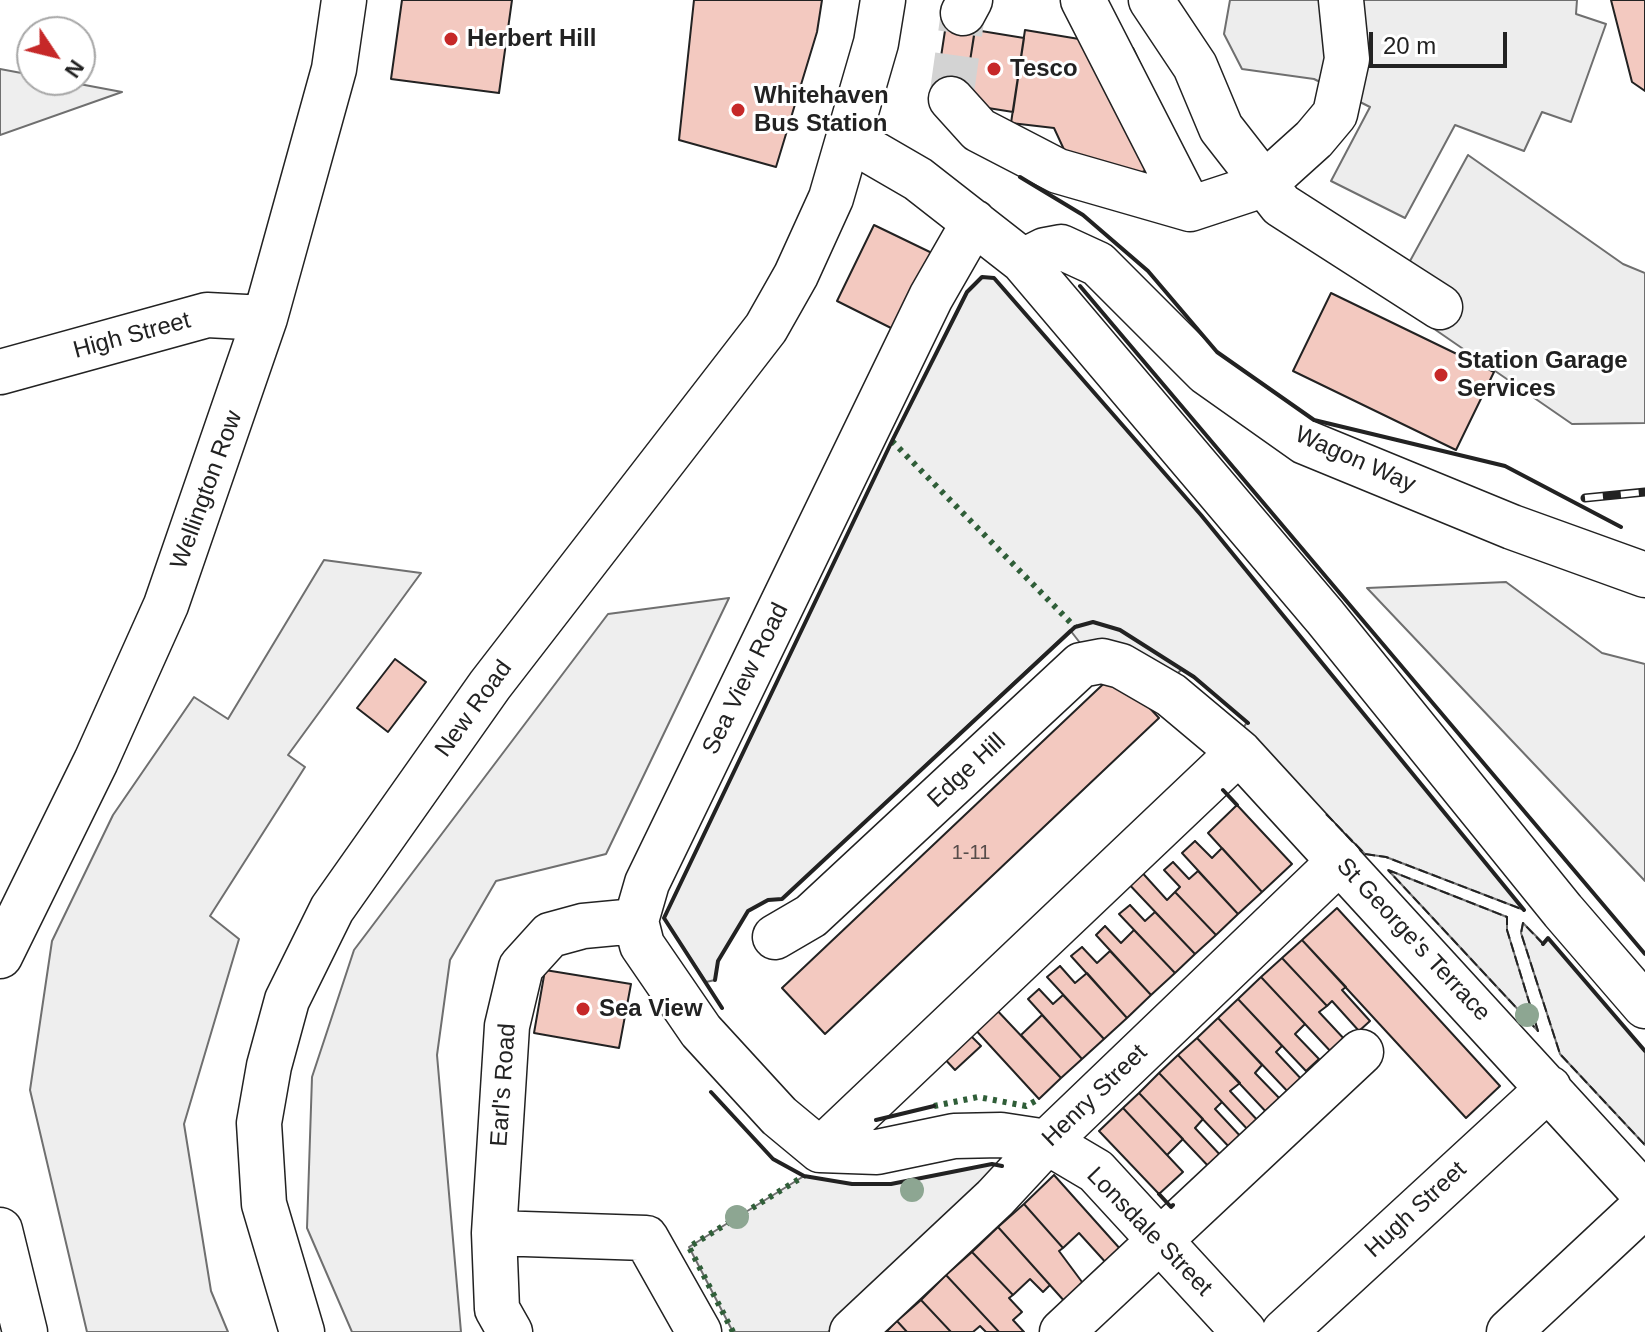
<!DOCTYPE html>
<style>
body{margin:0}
#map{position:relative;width:1645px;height:1332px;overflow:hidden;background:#fff;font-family:Arial,sans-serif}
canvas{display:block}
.north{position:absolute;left:16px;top:16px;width:80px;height:80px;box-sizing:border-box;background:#fff;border:2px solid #a7a7a7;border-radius:50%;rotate:125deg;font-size:22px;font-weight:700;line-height:32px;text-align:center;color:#222}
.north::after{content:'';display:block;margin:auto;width:28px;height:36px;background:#c62828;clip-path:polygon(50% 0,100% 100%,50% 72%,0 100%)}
.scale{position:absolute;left:1369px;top:32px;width:138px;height:36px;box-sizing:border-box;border:4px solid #222;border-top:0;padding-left:10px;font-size:24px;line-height:28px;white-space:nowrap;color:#222;-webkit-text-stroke:6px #fff;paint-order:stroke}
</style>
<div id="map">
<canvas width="1645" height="1332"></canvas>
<div class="north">N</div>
<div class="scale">20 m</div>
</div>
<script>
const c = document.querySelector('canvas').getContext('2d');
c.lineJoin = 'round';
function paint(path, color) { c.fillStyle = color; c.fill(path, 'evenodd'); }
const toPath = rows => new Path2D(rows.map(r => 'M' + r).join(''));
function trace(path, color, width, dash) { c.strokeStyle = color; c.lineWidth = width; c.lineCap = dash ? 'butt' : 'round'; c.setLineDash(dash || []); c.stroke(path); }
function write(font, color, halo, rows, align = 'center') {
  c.font = font + ' Arial,sans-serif'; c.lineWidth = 6; c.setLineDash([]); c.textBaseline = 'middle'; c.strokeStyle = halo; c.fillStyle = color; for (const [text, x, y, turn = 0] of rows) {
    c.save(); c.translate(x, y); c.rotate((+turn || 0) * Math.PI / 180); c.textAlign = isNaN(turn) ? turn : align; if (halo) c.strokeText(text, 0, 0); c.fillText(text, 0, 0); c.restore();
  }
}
const green = toPath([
 [0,69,32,75,32,80,58,80,122,92,0,135,0,69],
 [982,277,994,278,1201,515,1524,910,1386,857,1365,854,1242,730,1247,722,1194,677,1182,669,1173,678,1084,648,1070,630,782,899,768,900,748,911,718,961,715,980,706,982,664,918,892,441,967,292,982,277],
 [324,560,421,573,288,755,305,767,210,916,239,939,184,1124,211,1291,228,1332,87,1332,30,1090,52,941,113,815,194,697,228,719,324,560],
 [1506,582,1602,653,1645,664,1645,881,1367,588,1506,582],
 [729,598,606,854,496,881,450,960,437,1055,461,1332,352,1332,307,1228,312,1077,354,950,608,614,729,598],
 [1388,870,1507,917,1507,930,1538,1031,1388,870],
 [1523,923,1543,943,1548,938,1645,1051,1645,1145,1560,1054,1521,933,1523,923],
 [992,1164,1006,1167,828,1332,733,1332,689,1247,804,1176,852,1184,891,1184,992,1164]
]);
const parking = toPath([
 [1230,0,1577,0,1576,14,1606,24,1571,122,1542,112,1524,151,1455,125,1405,218,1331,181,1370,107,1314,79,1242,69,1224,34,1230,0],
 [1468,155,1623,264,1645,273,1645,423,1572,424,1398,304,1410,261,1468,155]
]);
const building = toPath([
 [402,0,512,0,499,93,391,79,402,0],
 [694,0,822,0,817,32,776,167,679,140,694,0],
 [1611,0,1645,0,1645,91,1632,82,1611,0],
 [948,11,977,15,964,101,935,96,948,11],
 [975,30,1024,38,1013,112,963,104,975,30],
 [1025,30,1133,48,1183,154,1086,197,1054,128,1011,123,1025,30],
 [874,225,934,254,897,331,837,301,874,225],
 [1331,293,1494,372,1456,450,1293,371,1331,293],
 [395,659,426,682,388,732,357,708,395,659],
 [1116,672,1159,718,825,1034,782,988,1116,672],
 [1237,805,1292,864,1262,892,1208,833,1237,805],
 [1195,841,1212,858,1222,848,1262,892,1238,914,1182,853,1195,841],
 [1173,862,1189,879,1198,871,1238,914,1216,935,1175,892,1180,887,1164,870,1173,862],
 [1138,868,1167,900,1175,892,1216,935,1195,954,1125,880,1138,868],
 [1130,905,1145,921,1155,912,1195,954,1175,973,1119,914,1130,905],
 [1337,908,1500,1086,1466,1118,1302,940,1337,908],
 [1105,926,1121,943,1134,930,1175,973,1151,995,1096,935,1105,926],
 [1302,940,1346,987,1342,990,1370,1021,1359,1031,1332,1001,1327,1006,1282,958,1302,940],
 [1082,947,1097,963,1110,951,1151,995,1127,1018,1071,956,1082,947],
 [1282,958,1327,1006,1319,1012,1347,1042,1333,1054,1261,977,1282,958],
 [1060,966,1075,983,1087,973,1127,1018,1104,1039,1047,977,1060,966],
 [545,970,631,984,619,1048,534,1033,545,970],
 [1261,977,1305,1024,1295,1034,1319,1059,1306,1071,1238,999,1261,977],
 [1039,989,1053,1004,1063,995,1104,1039,1082,1059,1028,999,1039,989],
 [1238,999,1282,1046,1276,1052,1304,1082,1291,1095,1218,1018,1238,999],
 [993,1006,1061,1078,1039,1099,972,1026,993,1006],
 [1042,1015,1082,1059,1061,1078,1021,1035,1042,1015],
 [1218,1018,1262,1065,1255,1073,1283,1102,1269,1115,1197,1038,1218,1018],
 [966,1031,981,1046,955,1070,941,1055,966,1031],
 [1197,1038,1240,1083,1230,1091,1260,1123,1250,1132,1178,1055,1197,1038],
 [1178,1055,1222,1102,1215,1109,1243,1139,1232,1150,1159,1073,1178,1055],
 [1159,1073,1203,1119,1195,1128,1223,1158,1211,1169,1139,1093,1159,1073],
 [1139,1093,1183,1139,1167,1155,1123,1108,1139,1093],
 [1123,1108,1183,1172,1159,1194,1099,1131,1123,1108],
 [1054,1175,1122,1251,1108,1265,1079,1233,1063,1248,1024,1204,1054,1175],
 [1024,1204,1063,1248,1059,1251,1085,1286,1066,1303,998,1227,1024,1204],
 [998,1227,1050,1285,1043,1292,1030,1279,1013,1295,972,1252,998,1227],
 [972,1252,1013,1295,1009,1298,1022,1312,1013,1320,1024,1332,999,1332,946,1275,972,1252],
 [946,1275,999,1332,986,1332,980,1326,973,1332,951,1332,921,1300,946,1275],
 [921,1300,951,1332,907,1332,897,1321,921,1300],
 [897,1321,907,1332,886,1332,897,1321]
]);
const minorTunnel = toPath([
 [951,99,963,13]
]);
const minor = toPath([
 [1083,0,1190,209,1263,185,1314,139,1335,114,1347,59,1341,0],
 [1151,0,1195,66,1221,128,1281,205,1440,307],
 [963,13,970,0],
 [951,99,979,130,1058,171,1190,209],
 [849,139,918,179,1023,261,1325,617,1563,911,1645,1006],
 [974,222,931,297,647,883,636,921,642,945,701,1031,779,1116,820,1150,877,1152,954,1136,1001,1135,1047,1142,1096,1171,1244,1332],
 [1023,261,1045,250,1061,247,1098,264,1206,372,1305,442,1512,527,1645,575],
 [0,372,207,315,265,318],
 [775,937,811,916,1081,665,1102,661,1121,666,1171,695,1239,752,1645,1195],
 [0,956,96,761,166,605,265,318,334,69,344,0],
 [820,1150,1239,752],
 [0,1230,25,1332],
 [494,1233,646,1238,699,1332],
 [510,1332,497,1309,494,1233,507,1026,521,967,550,935,583,926,636,921],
 [852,1332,995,1198,1047,1142,1340,861],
 [1062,1332,1361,1052],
 [1284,1332,1549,1088],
 [1509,1332,1645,1205]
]);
const major = toPath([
 [302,1332,264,1204,259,1123,269,1066,287,1000,332,909,490,685,766,328,796,275,831,198,876,43,883,0]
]);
const rail = toPath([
 [1585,498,1645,492]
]);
const hedge = toPath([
 [892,441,1075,627],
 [934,1106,978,1097,1026,1106,1039,1099],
 [733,1332,689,1247,804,1176]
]);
const fence = toPath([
 [1326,814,1365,854,1386,857,1524,910],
 [1388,870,1507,917,1507,930,1538,1031,1388,870],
 [1543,944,1523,923,1521,933,1560,1054,1645,1145]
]);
const wall = toPath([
 [1020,177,1083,215,1148,271,1217,352,1314,420,1505,466,1621,527],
 [1080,286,1645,954],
 [1223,790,1237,805],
 [1543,944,1548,938,1645,1051],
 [715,980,718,961,748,911,768,900,782,899,1075,627,1093,622,1120,630,1194,677,1248,723],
 [722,1008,664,918,892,441,967,292,982,277,994,278,1201,515,1524,910],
 [711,1092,773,1159,804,1176,852,1184,891,1184,992,1164,1002,1166],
 [876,1120,934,1106],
 [1159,1194,1171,1207,1173,1205]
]);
const trees = [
 [1527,1015],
 [912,1190],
 [737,1217]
];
const markers = [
 [451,39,8,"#c62828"],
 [994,69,8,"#c62828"],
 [738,110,8,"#c62828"],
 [1441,375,8,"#c62828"],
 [583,1009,8,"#c62828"]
];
const numberNames = [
 ["1-11",971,853]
];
const poiNames = [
 ["Herbert Hill",467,39],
 ["Tesco",1010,69],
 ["Whitehaven",754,96],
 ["Bus Station",754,124],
 ["Station Garage",1457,361],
 ["Services",1457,389],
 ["Sea View",599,1009]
];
const streetNames = [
 ["High Street",132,336,-15],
 ["Wagon Way",1355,460,24],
 ["Wellington Row",207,490,-70],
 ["Sea View Road",746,679,-64],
 ["New Road",474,709,-54],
 ["Edge Hill",967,771,-43],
 ["St George's Terrace",1413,940,47],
 ["Earl's Road",504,1085,-86],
 ["Henry Street",1095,1096,-44],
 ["Hugh Street",1416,1210,-43],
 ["Lonsdale Street",1149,1232,46]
];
paint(green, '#eee');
trace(green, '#6f6f6f', 2);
paint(parking, '#ededed');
trace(parking, '#6f6f6f', 2);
paint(building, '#f3c9c0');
trace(building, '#222', 2);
trace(minorTunnel, '#d3d3d3', 44, [44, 22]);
trace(minor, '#222', 47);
trace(major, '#222', 47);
trace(minor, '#fff', 44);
trace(major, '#fff', 44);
trace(rail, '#222', 9);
trace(rail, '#fff', 6, [18]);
trace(hedge, '#2f5e38', 6, [4, 6]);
trace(fence, '#222', 2, [10, 4]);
trace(wall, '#222', 4);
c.fillStyle = '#8da692';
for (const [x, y] of trees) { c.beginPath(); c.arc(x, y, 12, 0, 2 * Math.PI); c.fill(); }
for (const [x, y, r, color] of markers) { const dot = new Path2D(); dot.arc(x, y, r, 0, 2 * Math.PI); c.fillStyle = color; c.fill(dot); trace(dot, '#fff', 3); }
write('20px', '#564c4a', null, numberNames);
write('bold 24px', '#222', '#fff', poiNames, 'left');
write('24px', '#222', '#fff', streetNames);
</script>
